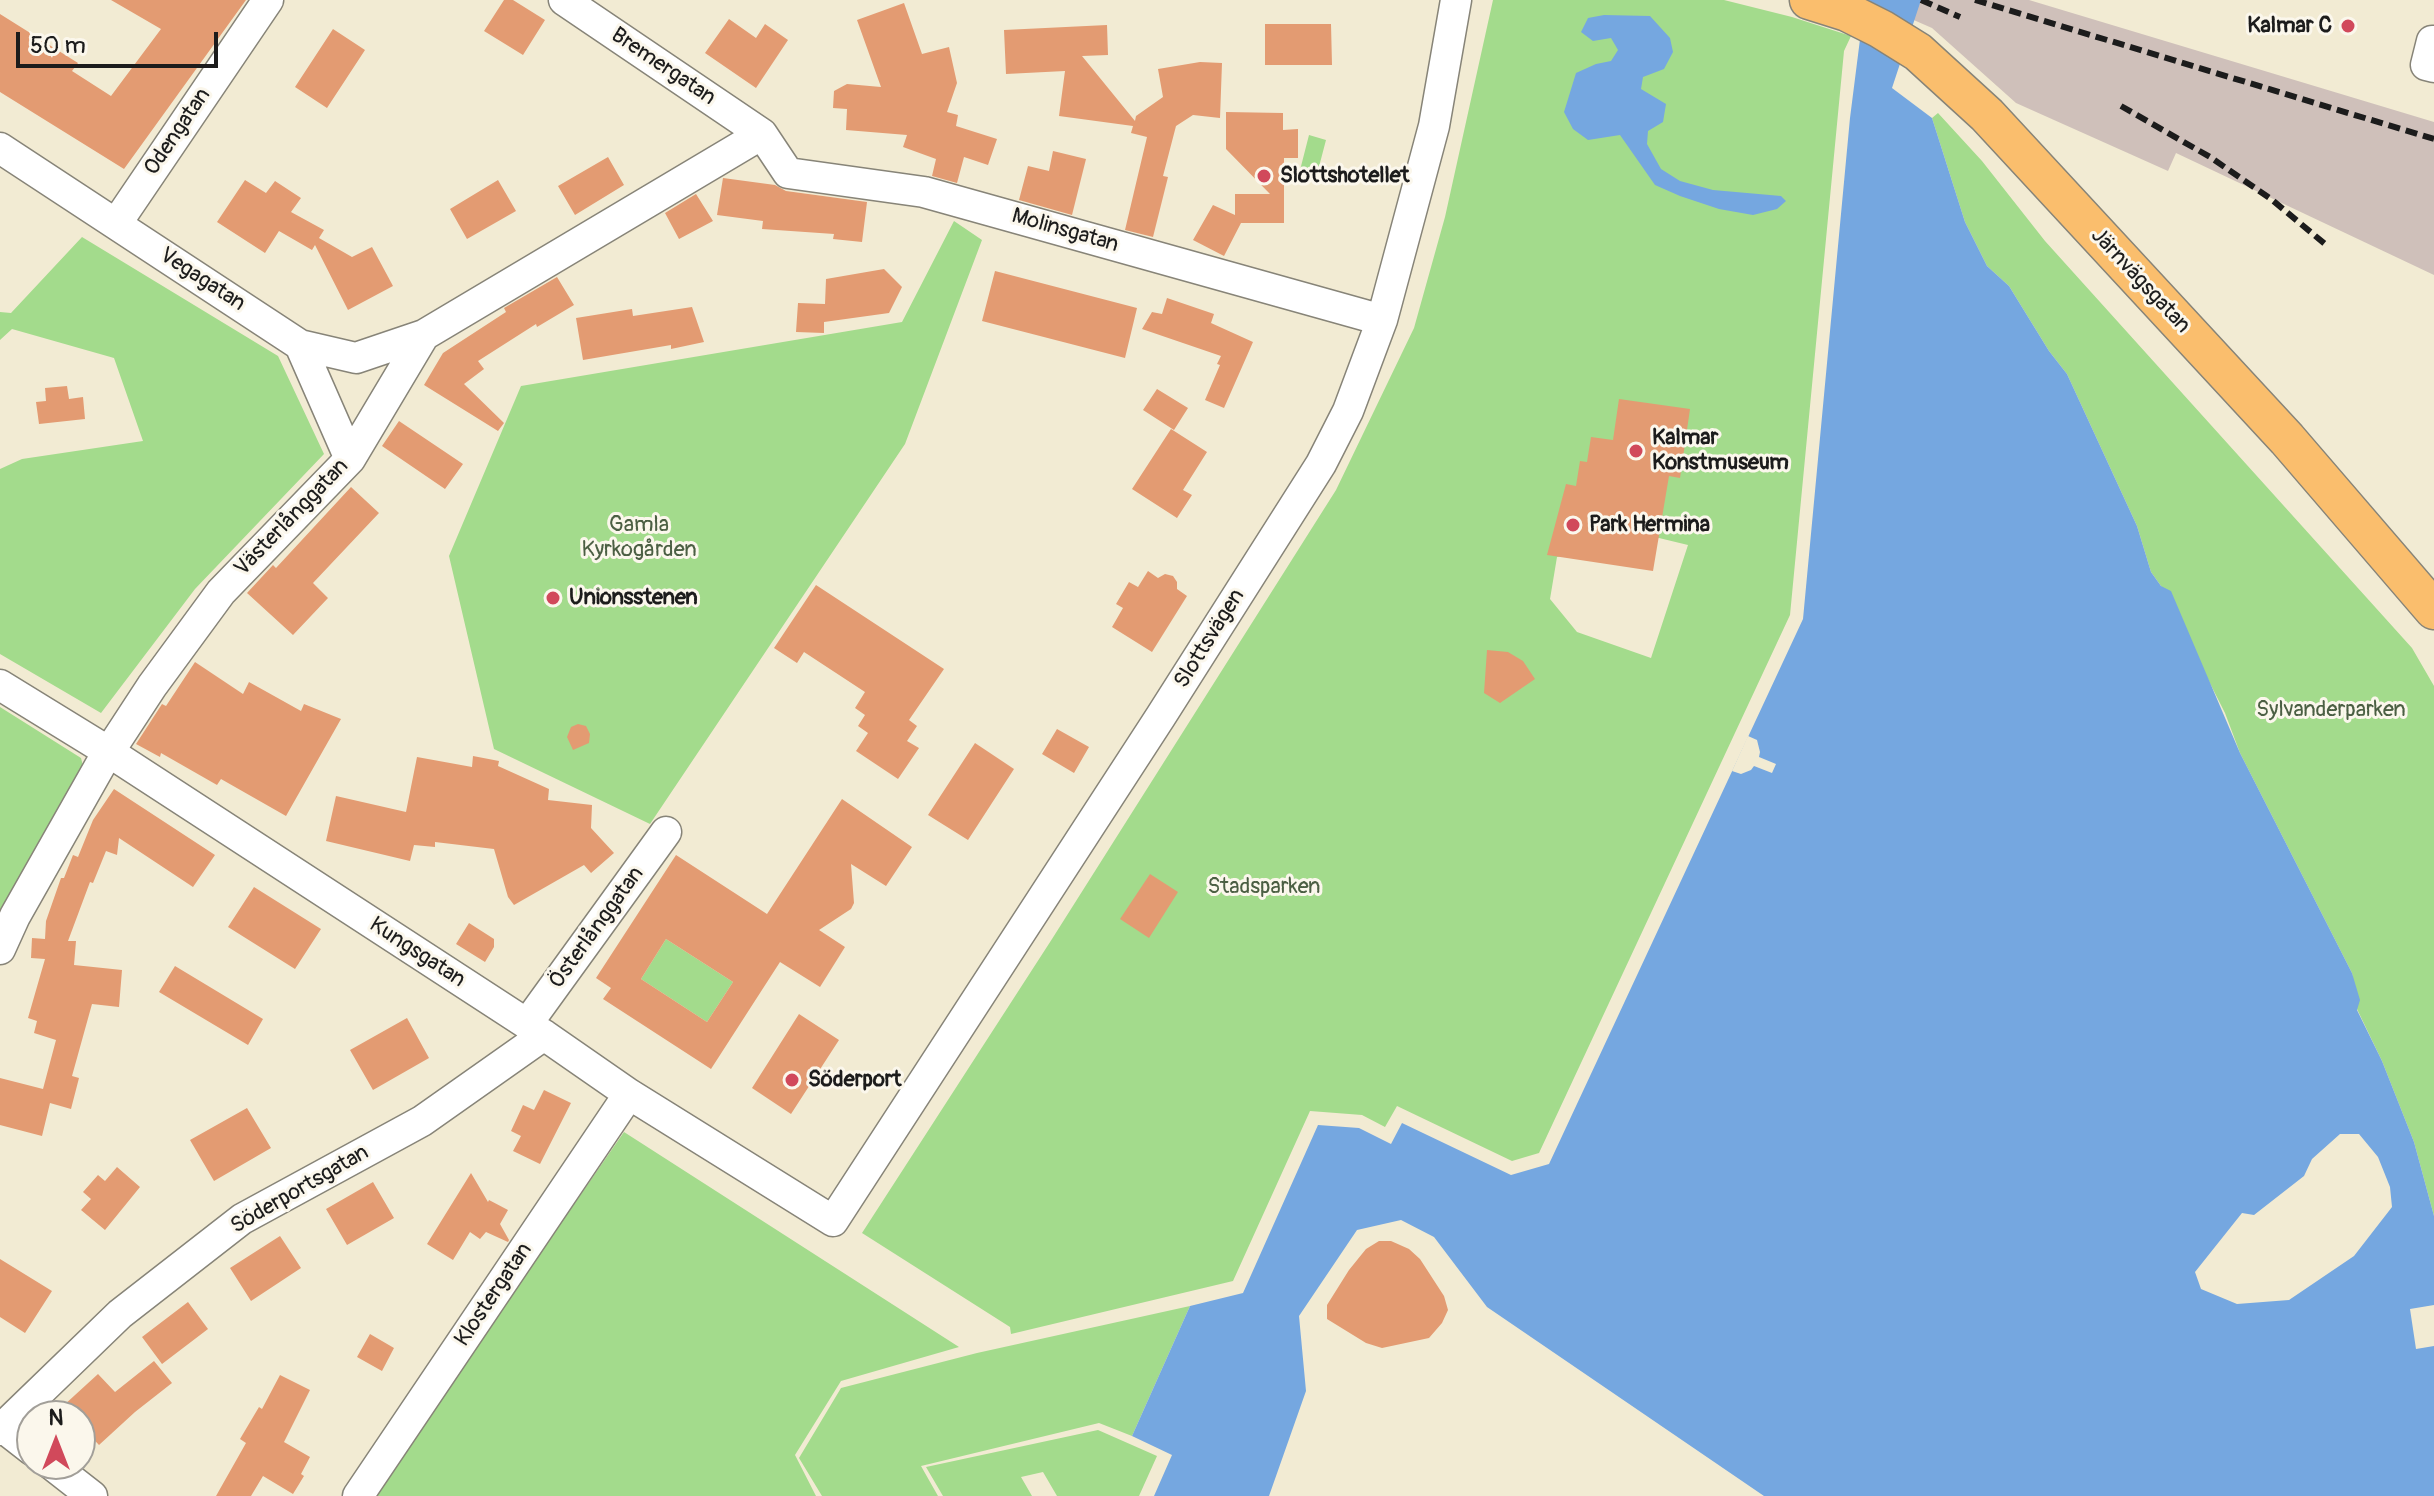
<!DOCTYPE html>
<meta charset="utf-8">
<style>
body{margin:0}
#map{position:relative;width:2434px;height:1496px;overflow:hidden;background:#f2ebd3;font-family:Pangolin,sans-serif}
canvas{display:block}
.north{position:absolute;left:16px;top:1400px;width:80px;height:80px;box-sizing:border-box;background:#fbf7ec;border:2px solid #a29f99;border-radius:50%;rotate:0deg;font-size:22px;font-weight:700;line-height:32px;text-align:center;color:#1c1c1c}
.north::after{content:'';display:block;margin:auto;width:28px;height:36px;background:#d1495b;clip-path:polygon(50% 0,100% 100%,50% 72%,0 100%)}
.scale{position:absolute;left:16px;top:32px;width:202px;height:36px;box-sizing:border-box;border:4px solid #1c1c1c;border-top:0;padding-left:10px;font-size:24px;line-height:28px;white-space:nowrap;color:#1c1c1c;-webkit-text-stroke:6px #fbf7ec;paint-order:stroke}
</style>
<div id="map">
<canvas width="2434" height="1496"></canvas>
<div class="north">N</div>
<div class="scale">50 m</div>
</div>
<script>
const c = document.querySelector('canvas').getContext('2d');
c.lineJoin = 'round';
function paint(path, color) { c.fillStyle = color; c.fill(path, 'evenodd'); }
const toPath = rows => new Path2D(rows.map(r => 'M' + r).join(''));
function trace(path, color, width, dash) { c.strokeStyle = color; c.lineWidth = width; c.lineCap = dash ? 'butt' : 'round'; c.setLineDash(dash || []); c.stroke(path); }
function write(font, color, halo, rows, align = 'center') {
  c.font = font + ' Pangolin,sans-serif'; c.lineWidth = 6; c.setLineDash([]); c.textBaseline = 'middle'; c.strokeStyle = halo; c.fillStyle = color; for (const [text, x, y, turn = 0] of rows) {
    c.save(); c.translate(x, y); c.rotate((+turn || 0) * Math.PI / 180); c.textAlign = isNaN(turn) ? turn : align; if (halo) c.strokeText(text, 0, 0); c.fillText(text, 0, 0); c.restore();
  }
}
const industrial = toPath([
 [1868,0,2029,0,2434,122,2434,275,2176,153,2168,171,2016,103,1932,28]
]);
const green = toPath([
 [1493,0,1724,0,1792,17,1851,36,1844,51,1790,615,1539,1153,1512,1161,1397,1106,1385,1127,1362,1115,1310,1111,1233,1281,1011,1334,1010,1327,862,1233,1052,939,1336,490,1414,328,1445,217],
 [1659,538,1688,545,1651,658,1577,632,1550,599,1557,557],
 [1938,113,1982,161,2045,241,2412,648,2434,686,2434,1216,2414,1142,2382,1061,2357,1009,2352,973,2240,753,2225,713,2161,586,2151,572,2137,526,2067,374,2049,351,2009,286,1987,266,1965,222,1932,118],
 [1309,135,1326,140,1315,182,1298,178],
 [954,221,982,240,905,444,650,824,494,749,449,556,521,386,902,322],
 [82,237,278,356,324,454,195,589,101,713,0,654,0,469,22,459,143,441,114,358,12,329,0,340,0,312,11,313],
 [0,707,81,758,84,770,0,918],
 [666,939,733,982,707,1022,641,979],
 [624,1132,959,1347,841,1381,795,1455,816,1496,372,1496],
 [1190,1306,1132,1436,1099,1423,921,1466,938,1496,822,1496,799,1458,841,1388,977,1353],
 [1098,1430,1157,1456,1139,1496,1057,1496,1043,1472,1021,1477,1032,1496,943,1496,926,1467]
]);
const water = toPath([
 [1865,0,1921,0,1892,88,1932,118,1965,222,1987,266,2009,286,2049,351,2067,374,2137,526,2151,572,2161,586,2171,591,2240,753,2352,973,2360,1000,2357,1010,2382,1061,2414,1142,2434,1216,2434,1496,1764,1496,1487,1307,1434,1237,1401,1220,1357,1230,1299,1316,1306,1391,1269,1496,1154,1496,1172,1455,1132,1436,1190,1306,1243,1293,1318,1125,1359,1128,1391,1144,1402,1123,1511,1175,1549,1164,1803,619,1850,118],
 [2340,1134,2359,1134,2378,1157,2390,1187,2392,1207,2354,1256,2289,1300,2237,1304,2201,1289,2195,1272,2242,1213,2254,1215,2304,1176,2312,1159],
 [1604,15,1650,16,1670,38,1673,52,1664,69,1643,77,1641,89,1666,104,1663,122,1648,131,1647,144,1661,169,1680,181,1713,190,1781,196,1786,201,1777,209,1753,215,1719,209,1680,196,1655,185,1620,135,1588,140,1573,129,1564,112,1576,73,1596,64,1611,61,1618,50,1611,38,1593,41,1581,32,1588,18]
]);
const pier = toPath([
 [1748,736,1757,740,1760,752,1759,757,1776,764,1772,773,1754,766,1751,770,1741,774,1732,771],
 [2434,1305,2434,1346,2416,1349,2410,1309]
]);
const building = toPath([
 [111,0,246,0,124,169,0,92,0,14,78,63,72,71,111,96,161,29],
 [504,0,513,0,545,20,523,55,484,31],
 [904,3,922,54,949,47,957,83,947,112,958,115,956,126,997,139,988,165,964,157,957,183,932,176,936,159,903,147,907,135,846,130,847,109,833,108,834,91,847,84,881,87,857,20],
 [729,19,756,38,765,24,788,40,756,88,705,53],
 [1265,24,1331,24,1332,65,1265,65],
 [1107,25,1108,55,1082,56,1135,121,1136,116,1163,97,1158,69,1200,62,1222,63,1220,118,1193,115,1176,126,1163,176,1168,177,1153,237,1125,230,1147,137,1131,133,1133,126,1059,116,1065,71,1006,74,1004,30],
 [333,29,365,50,327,108,295,87],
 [1226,112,1283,113,1283,130,1298,129,1298,158,1284,158,1284,223,1241,223,1224,256,1193,240,1213,205,1235,215,1235,194,1270,194,1226,149],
 [1053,151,1086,159,1072,215,1019,200,1028,166,1049,171],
 [608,157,624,185,575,215,558,186],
 [723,178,775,185,786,191,867,202,862,242,833,239,834,234,762,229,763,221,717,215],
 [245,180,266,193,275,181,301,198,291,212,324,230,319,238,352,257,372,247,393,286,348,310,315,245,312,250,279,231,265,253,217,222],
 [498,180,516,211,467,239,450,209],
 [696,194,713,221,679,239,665,213],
 [884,269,902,287,889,313,824,322,824,333,796,332,798,303,825,304,826,279],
 [995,271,1137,308,1125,358,982,321],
 [557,277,574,305,537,327,536,324,478,361,484,369,464,384,504,423,498,431,424,385,443,353,506,312,504,308],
 [1167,298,1214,314,1211,323,1253,342,1224,408,1205,400,1220,365,1217,364,1221,356,1142,329,1152,312,1162,314],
 [692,307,704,342,671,349,671,345,583,360,576,318,632,309,633,316],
 [67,386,69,399,83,397,85,419,39,424,36,402,46,401,45,388],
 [1157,389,1188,408,1174,430,1143,410],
 [1619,399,1690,409,1680,478,1669,476,1653,571,1547,555,1566,484,1576,486,1580,461,1587,462,1591,437,1613,440],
 [399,421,463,464,445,489,382,446],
 [1171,429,1207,452,1183,490,1192,495,1177,518,1132,489],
 [351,487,379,513,313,583,328,598,293,635,247,593,273,565,276,568],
 [1148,571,1158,578,1165,574,1173,576,1177,582,1177,589,1187,596,1152,652,1112,627,1123,608,1116,604,1129,582,1138,587],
 [816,585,944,669,909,720,917,726,907,741,919,748,898,779,856,751,868,733,858,726,865,715,855,708,865,692,804,652,797,663,774,648],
 [1487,650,1508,652,1523,661,1535,679,1500,703,1484,693],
 [195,662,243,694,249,682,301,711,304,704,341,719,286,816,221,779,217,785,161,753,160,757,136,744,162,704,166,706],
 [578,724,586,726,590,734,589,743,573,750,567,737,571,727],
 [1057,729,1089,747,1074,773,1042,754],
 [975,743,1014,769,968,840,928,815],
 [473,756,499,761,498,766,549,789,548,800,592,805,591,828,614,853,591,873,584,865,514,905,508,897,494,849,435,842,435,847,414,845,410,861,326,841,336,796,406,812,417,757,472,767],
 [114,789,215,855,193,887,119,838,117,855,106,851,93,883,90,882,68,941,76,941,74,965,122,970,119,1007,92,1004,72,1076,79,1078,71,1109,50,1103,42,1136,0,1125,0,1078,43,1089,56,1040,34,1033,37,1021,28,1018,45,959,31,958,32,938,45,939,46,921,61,878,64,878,73,855,78,857,93,820],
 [842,799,912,847,886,886,851,864,854,903,851,909,819,930,845,947,820,987,780,962,711,1069,603,999,611,988,596,978,676,855,767,914],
 [666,939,733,982,707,1022,641,979],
 [1150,874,1178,892,1149,938,1120,919],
 [254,887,321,929,295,969,228,927],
 [469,923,494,939,494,947,485,962,456,944],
 [175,966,263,1019,248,1045,159,992],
 [799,1014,839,1040,791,1114,752,1088],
 [407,1018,429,1058,373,1090,350,1050],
 [544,1090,571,1103,540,1164,513,1151,521,1136,511,1131,523,1105,534,1110],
 [247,1108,271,1148,214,1181,190,1140],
 [117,1167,140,1187,105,1230,81,1210,91,1199,83,1192,98,1175,105,1181],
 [471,1173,488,1202,489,1200,508,1210,500,1224,509,1240,508,1242,486,1232,480,1239,470,1232,453,1260,427,1244],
 [373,1182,394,1218,347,1245,326,1209],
 [280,1236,301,1268,251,1301,230,1268],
 [1379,1241,1391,1241,1409,1249,1420,1259,1444,1296,1448,1310,1442,1323,1429,1338,1382,1348,1366,1343,1327,1319,1327,1305,1349,1270,1366,1249],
 [0,1259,52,1291,25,1333,0,1317],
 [188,1302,208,1329,162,1364,142,1337],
 [370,1334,394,1348,382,1371,357,1357],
 [154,1361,172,1383,135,1412,99,1445,80,1425,80,1416,72,1416,63,1406,98,1374,115,1392],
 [280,1375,310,1390,284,1442,310,1457,301,1474,304,1476,293,1494,263,1476,251,1496,216,1496,246,1443,240,1439,259,1407,262,1409]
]);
const minor = toPath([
 [564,0,762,134,788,173,924,192,1382,320],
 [2434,42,2432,41,2426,65,2434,67],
 [0,148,300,345,350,459],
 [116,224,268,0],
 [300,345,356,358,424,335],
 [0,685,109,752,544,1035,629,1094,833,1221,1161,716,1321,464,1348,411,1382,320,1434,126,1456,0],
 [0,949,15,916,101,764,152,686,221,592,350,459,424,335,762,134],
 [527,1024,666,832],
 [0,1425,32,1450],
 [0,1430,120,1314,242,1219,422,1121,544,1035],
 [51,1464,92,1496],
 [358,1496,629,1094]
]);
const major = toPath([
 [1809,0,1847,12,1881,29,1918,52,1987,115,2287,439,2434,610]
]);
const rail = toPath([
 [1921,0,1960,17],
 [1975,0,2434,139],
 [2121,106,2210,157,2271,199,2325,244]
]);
const markers = [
 [2348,26,8,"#d1495b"],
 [1264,176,8,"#d1495b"],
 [1636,451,8,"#d1495b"],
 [1573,525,8,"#d1495b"],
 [553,598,8,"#d1495b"],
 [792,1080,8,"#d1495b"]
];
const poiNames = [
 ["Kalmar C",2332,26,"right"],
 ["Slottshotellet",1280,176],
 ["Kalmar",1652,438],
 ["Konstmuseum",1652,463],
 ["Park Hermina",1589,525],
 ["Unionsstenen",569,598],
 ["Söderport",808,1080]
];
const streetNames = [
 ["Bremergatan",663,67,34],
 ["Odengatan",178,132,-56],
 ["Molinsgatan",1065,231,16],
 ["Vegagatan",202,280,33],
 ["Järnvägsgatan",2140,281,47],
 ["Västerlånggatan",292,518,-46],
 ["Slottsvägen",1210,639,-58],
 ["Österlånggatan",597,928,-54],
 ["Kungsgatan",417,953,33],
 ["Söderportsgatan",300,1190,-30],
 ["Klostergatan",494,1295,-56]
];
const parkNames = [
 ["Gamla",639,525],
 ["Kyrkogården",639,550],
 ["Sylvanderparken",2331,710],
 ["Stadsparken",1264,887]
];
paint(industrial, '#cfc0ba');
paint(green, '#a3db8c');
paint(water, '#75a7e0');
paint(pier, '#f2ebd3');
paint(building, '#e39b72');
trace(minor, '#878478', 33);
trace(major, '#878478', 41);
trace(minor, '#fff', 30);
trace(major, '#fabe6d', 38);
trace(rail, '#1c1c1c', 6, [12, 6]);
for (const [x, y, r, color] of markers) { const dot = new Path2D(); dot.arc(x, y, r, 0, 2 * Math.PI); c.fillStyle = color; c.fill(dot); trace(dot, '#fbf7ec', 3); }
write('bold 22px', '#1c1c1c', '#fbf7ec', poiNames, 'left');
write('22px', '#1c1c1c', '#fbf7ec', streetNames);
write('22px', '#4b5f43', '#fbf7ec', parkNames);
</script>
